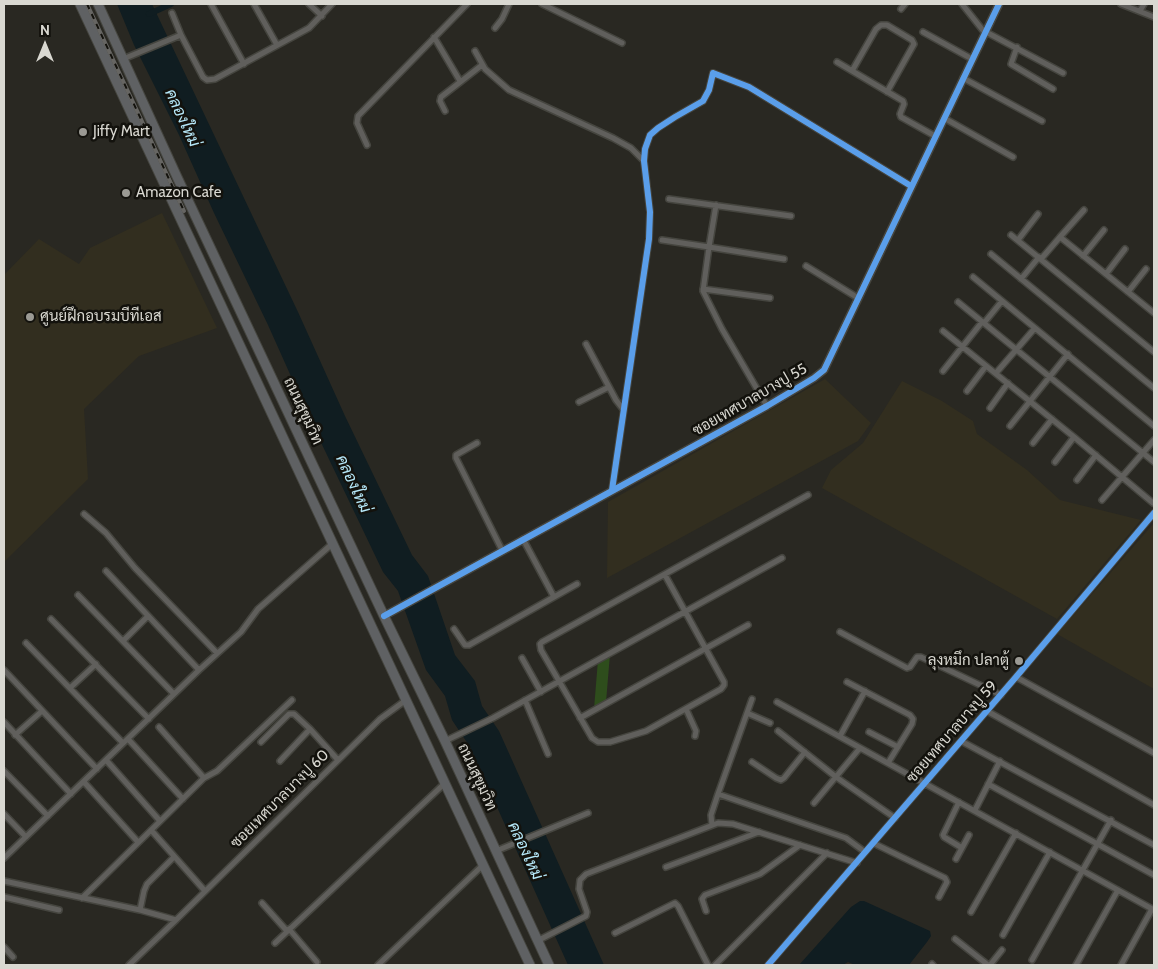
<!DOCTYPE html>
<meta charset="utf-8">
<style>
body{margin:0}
#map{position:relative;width:1158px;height:969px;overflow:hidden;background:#292822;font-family:Cabin,sans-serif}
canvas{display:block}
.frame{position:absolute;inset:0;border:5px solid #d9d8d1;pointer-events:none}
.north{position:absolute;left:20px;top:20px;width:50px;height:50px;-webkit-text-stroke:4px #13120d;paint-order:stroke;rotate:0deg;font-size:14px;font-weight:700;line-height:20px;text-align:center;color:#d9d8d1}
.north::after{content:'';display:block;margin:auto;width:18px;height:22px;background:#d9d8d1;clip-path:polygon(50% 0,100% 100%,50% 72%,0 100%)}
</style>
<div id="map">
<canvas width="1158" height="969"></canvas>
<div class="frame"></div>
<div class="north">N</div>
</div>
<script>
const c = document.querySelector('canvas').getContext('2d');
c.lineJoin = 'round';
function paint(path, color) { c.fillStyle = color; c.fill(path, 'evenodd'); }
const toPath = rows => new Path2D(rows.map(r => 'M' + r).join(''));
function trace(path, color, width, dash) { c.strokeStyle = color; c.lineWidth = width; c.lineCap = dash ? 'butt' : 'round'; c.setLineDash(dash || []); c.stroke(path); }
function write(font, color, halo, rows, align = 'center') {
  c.font = font + ' Cabin,Sarabun,sans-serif'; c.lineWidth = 5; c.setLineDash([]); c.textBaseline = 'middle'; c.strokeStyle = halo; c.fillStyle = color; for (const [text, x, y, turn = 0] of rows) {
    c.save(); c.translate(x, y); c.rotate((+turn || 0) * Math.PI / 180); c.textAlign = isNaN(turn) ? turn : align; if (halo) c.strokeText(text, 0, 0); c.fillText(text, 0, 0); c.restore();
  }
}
const built = toPath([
 [162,213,217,328,139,356,84,409,88,479,4,562,4,275,39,239,79,264,90,248],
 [825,379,871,423,858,441,607,578,608,502],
 [902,381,942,401,973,421,977,434,1027,470,1060,500,1141,520,1057,619,822,488,831,470,863,443],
 [1154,523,1154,689,1057,634]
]);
const green = toPath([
 [610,654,606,702,594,709,598,660]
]);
const water = toPath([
 [117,4,152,4,298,312,345,416,412,555,428,576,455,655,475,681,482,706,499,731,604,965,568,965,470,747,452,720,445,696,426,670,398,591,383,572,315,430,268,325,214,213,179,135,134,45],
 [860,901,864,901,930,931,931,936,927,942,909,965,855,965,848,962,843,965,799,965,851,907]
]);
const canal = toPath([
 [149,14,171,4]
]);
const minor = toPath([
 [211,4,244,64],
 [254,4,277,45],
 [309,4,322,16],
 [542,4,622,43],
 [962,4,985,33],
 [1121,4,1154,17],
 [901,9,905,4],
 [1140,11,1144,4],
 [172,13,181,35],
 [495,28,502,19,509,4],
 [923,32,972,59],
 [986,32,1063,73],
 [434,37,460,81],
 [1017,47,1011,64,1053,89],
 [475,51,485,69,509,90,613,138,631,148,644,161],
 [123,59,181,35,203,77,207,80,215,79,309,28,332,4],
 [837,62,903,101,904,104,900,114,901,117,935,136],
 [852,71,876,29,881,25,887,25,912,40,914,44,887,92],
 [963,78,1042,121],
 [445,111,440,101,441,97,482,65],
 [944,118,1013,157],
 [367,145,357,123,358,116,467,4],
 [669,199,791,216],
 [716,205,709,247,784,259],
 [1011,235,1154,352],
 [1060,237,1084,210],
 [662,240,709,247,703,291,722,329,767,406],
 [1018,240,1038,214],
 [991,254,1154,388],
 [1083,256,1104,230],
 [1041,259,1060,237,1154,313],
 [806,266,858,298],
 [1106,274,1125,249],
 [973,277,1154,426],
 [1021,279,1039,257],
 [703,289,770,298],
 [1128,292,1146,269],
 [958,302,1154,462],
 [984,323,1002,301],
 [943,331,1074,437,1153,503],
 [586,344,616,400,623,409],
 [943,371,982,322],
 [996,373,1035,328],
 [967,391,986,366],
 [579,402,609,387],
 [990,408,1008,383],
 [1010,426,1068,354],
 [477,443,456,455,456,458,502,550],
 [1033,443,1052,419],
 [1055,462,1074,437],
 [1077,480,1096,455],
 [612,490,649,239,650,212,644,161,645,149,650,135,658,128,675,117,703,101,709,90,713,73,749,87,911,186],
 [1102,500,1154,440],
 [84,514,106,533,135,568,217,653],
 [523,539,554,597,577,584],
 [106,571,199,670],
 [665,575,724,682,724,685,721,689,646,731,610,742,598,742,592,738,559,681,541,650,540,644,542,642,808,495],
 [78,595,174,694],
 [51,619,149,719],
 [454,629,465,645,469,645,554,597],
 [840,632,907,668,910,667,917,657,921,657,1001,695],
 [123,641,148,616],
 [26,643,123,743],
 [522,658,541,692],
 [4,670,97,769],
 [1016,677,1154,753],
 [847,682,910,715,913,719,912,724,888,763],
 [70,688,96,664],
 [752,699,718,794,846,838,865,852],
 [525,700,548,754],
 [777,702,1154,910],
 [686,709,696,731,695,736],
 [987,711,1154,805],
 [747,713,770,723],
 [580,718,748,625],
 [4,722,71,794],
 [159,727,204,778],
 [778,731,836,777,895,818],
 [869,732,898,747],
 [15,735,42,711],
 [840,736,865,691],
 [128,739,183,799],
 [445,741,493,718,782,558],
 [961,741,1154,845],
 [261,742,289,714,294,714,310,729,338,760],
 [106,760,160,821],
 [280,761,310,729],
 [752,762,776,778,781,780,784,778,805,752],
 [4,771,48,816],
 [84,782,138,842],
 [988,784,1154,875],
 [959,802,943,835,944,837,962,848],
 [814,803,860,748],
 [975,810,1000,761],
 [4,814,26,837],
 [712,825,711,815,718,794],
 [151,830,205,891],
 [873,843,945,878,947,882,939,897],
 [496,851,588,813],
 [4,858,199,670,241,632,258,609,332,544],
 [956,859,969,835],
 [666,867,759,832],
 [4,881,140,910,176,920,380,719,406,700],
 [4,897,59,910],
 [82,898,204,778,217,771,292,700],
 [262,903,287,931],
 [140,910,144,891,147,884,174,857],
 [706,911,702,899,705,895,760,874,800,845],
 [971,912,1016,833],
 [289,929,317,962],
 [615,933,675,903,678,906,708,965],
 [1003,935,1050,852],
 [955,939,988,965],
 [537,941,586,916,587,912,579,889,580,880,586,874,718,823,733,824,857,863],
 [275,943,445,783],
 [4,947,13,957],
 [1032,960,1111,820],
 [932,964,933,965],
 [129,965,176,920],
 [378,965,483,865],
 [715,965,827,853],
 [768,965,1016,677,1154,513],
 [990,965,1002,950],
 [1076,965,1118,890],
 [1121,965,1152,909]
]);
const tertiary = toPath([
 [384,616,767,406,814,378,824,370,999,4]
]);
const trunk = toPath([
 [80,4,530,965],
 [98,4,177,177,384,616,445,741,549,965]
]);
const rail = toPath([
 [87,4,184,211]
]);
const cycleway = toPath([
 [612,490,649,239,650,212,644,161,645,149,650,135,658,128,675,117,703,101,709,90,713,73,749,87,911,186],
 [384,616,767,406,814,378,824,370,999,4],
 [768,965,1016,677,1154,513]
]);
const markers = [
 [83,132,5,"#9b9a94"],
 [126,193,5,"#9b9a94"],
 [30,317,5,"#9b9a94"],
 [1019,661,5,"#9b9a94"]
];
const poiNames = [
 ["Jiffy Mart",93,132],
 ["Amazon Cafe",136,193],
 ["ศูนย์ฝึกอบรมบีทีเอส",40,317],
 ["ลุงหมึก ปลาตู้",1009,661,"right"]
];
const streetNames = [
 ["ซอยเทศบาลบางปู 55",750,400,-30],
 ["ถนนสุขุมวิท",303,411,65],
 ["ซอยเทศบาลบางปู 59",952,732,-49],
 ["ถนนสุขุมวิท",477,777,65],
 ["ซอยเทศบาลบางปู 60",280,799,-45]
];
const waterNames = [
 ["คลองใหม่",182,118,65],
 ["คลองใหม่",353,484,65],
 ["คลองใหม่",525,851,65]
];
paint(built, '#322e1f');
paint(green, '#2e4d1c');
paint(water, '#101d21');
trace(canal, '#101d21', 6);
trace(minor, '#45453f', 8);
trace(tertiary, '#45453f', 9);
trace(trunk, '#45453f', 11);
trace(minor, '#605f5c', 5);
trace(tertiary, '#605f5c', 6);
trace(trunk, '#5f6163', 9);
trace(rail, '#666562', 4);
trace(rail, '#13120d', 2, [5.5]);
trace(cycleway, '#5a9eea', 6);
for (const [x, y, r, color] of markers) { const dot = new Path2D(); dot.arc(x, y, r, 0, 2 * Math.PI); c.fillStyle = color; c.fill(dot); trace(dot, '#13120d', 2); }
write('15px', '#d9d8d1', '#13120d', poiNames, 'left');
write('15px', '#d9d8d1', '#13120d', streetNames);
write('italic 16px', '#b6e8f9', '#13120d', waterNames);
</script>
